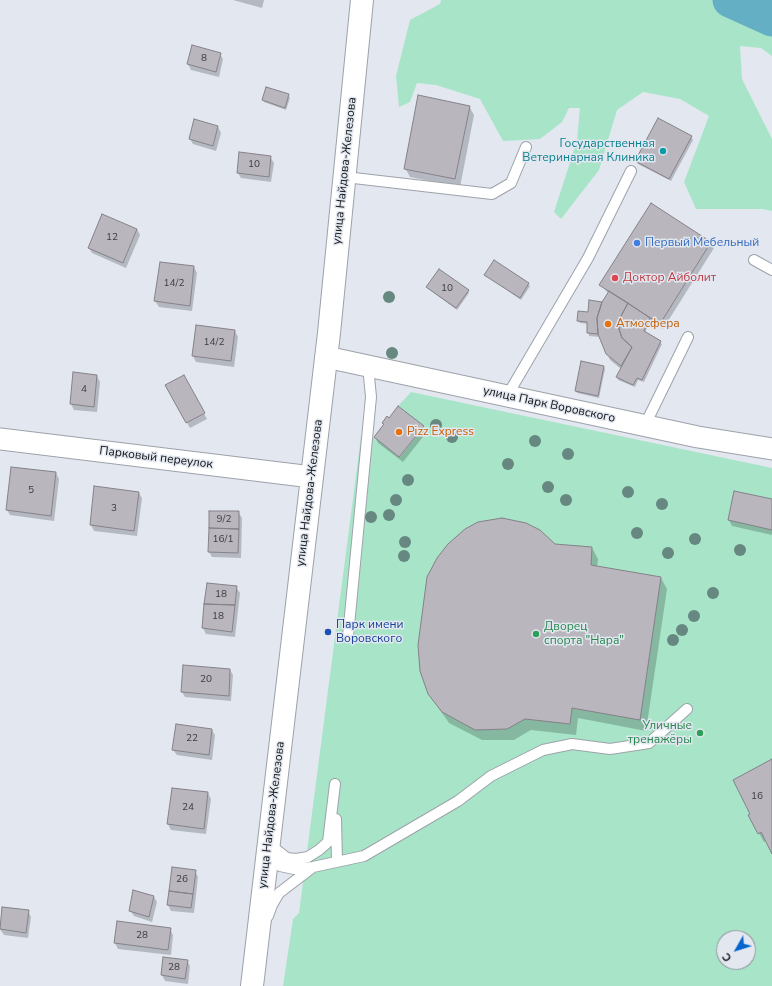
<!DOCTYPE html>
<meta charset="utf-8">
<style>
body{margin:0}
#map{position:relative;width:772px;height:986px;overflow:hidden;background:#e2e7f0;font-family:"Nunito Sans",sans-serif}
canvas{display:block}
.north{position:absolute;left:716px;top:930px;width:40px;height:40px;box-sizing:border-box;background:#e2e7f0;border:1px solid #8e9299;border-radius:50%;rotate:231deg;font-size:11px;font-weight:700;line-height:16px;text-align:center;color:#111316}
.north::after{content:'';display:block;margin:auto;width:14px;height:18px;background:#0364cd;clip-path:polygon(50% 0,100% 100%,50% 72%,0 100%)}
</style>
<div id="map">
<canvas width="772" height="986"></canvas>
<div class="north">С</div>
</div>
<script>
const c = document.querySelector('canvas').getContext('2d');
c.lineJoin = 'round';
function paint(path, color) { c.fillStyle = color; c.fill(path, 'evenodd'); }
const toPath = rows => new Path2D(rows.map(r => 'M' + r).join(''));
function trace(path, color, width, dash) { c.strokeStyle = color; c.lineWidth = width; c.lineCap = dash ? 'butt' : 'round'; c.setLineDash(dash || []); c.stroke(path); }
function write(font, color, halo, rows, align = 'center') {
  c.font = font + ' "Nunito Sans",sans-serif'; c.lineWidth = 3; c.setLineDash([]); c.textBaseline = 'middle'; c.strokeStyle = halo; c.fillStyle = color; for (const [text, x, y, turn = 0] of rows) {
    c.save(); c.translate(x, y); c.rotate((+turn || 0) * Math.PI / 180); c.textAlign = isNaN(turn) ? turn : align; if (halo) c.strokeText(text, 0, 0); c.fillText(text, 0, 0); c.restore();
  }
}
const green = toPath([
 [441,0,772,0,772,56,761,48,740,46,742,79,772,139,772,211,763,209,696,209,684,182,709,116,680,99,643,92,617,110,599,170,561,219,554,212,577,141,580,108,569,108,562,122,540,139,503,141,480,99,436,85,417,83,410,102,399,107,396,76,410,20,440,4],
 [411,392,772,468,772,986,283,986,293,919,299,913,361,437,374,437,400,457,424,427,398,406],
 [724,938,748,938,748,962,724,962]
]);
const shadow = toPath([
 [233,0,264,0,262,8],
 [193,47,220,54,223,59,219,77,191,70,188,64],
 [288,95,290,98,286,110,264,102,263,100],
 [469,106,474,115,460,187,410,177,405,168],
 [195,120,218,127,221,133,216,151,193,144,190,139],
 [658,120,691,137,693,140,671,181,638,164,636,161],
 [270,157,274,163,271,182,241,178,238,173],
 [651,204,711,243,714,248,663,329,650,321,645,333,662,344,644,382,638,380,635,387,618,380,617,377,621,369,610,360,600,337,589,336,588,324,580,323,578,321,603,303,608,293,601,285],
 [137,229,140,235,126,268,92,253,89,248],
 [160,263,194,267,197,273,192,311,159,307,155,301],
 [485,275,528,284,530,286,521,300],
 [427,288,468,291,469,293,457,310],
 [235,331,238,337,234,367,196,362,193,356],
 [604,367,605,369,599,398,577,393,576,391],
 [74,373,97,376,100,382,97,412,74,410,71,404],
 [183,376,207,419,190,428,166,385],
 [389,419,423,427,426,433,403,462,378,443,375,437,385,425,383,423],
 [56,473,59,479,54,521,10,515,7,510],
 [735,492,772,500,772,535,732,526,729,520],
 [139,493,142,498,137,536,94,531,91,525],
 [238,512,242,518,241,558,212,557,209,552],
 [554,545,592,548,598,559,597,568,661,578,667,589,646,731,578,718,576,735,531,730,514,740,482,740,449,723,429,694],
 [207,584,236,587,240,593,235,637,206,634,203,628],
 [230,670,233,675,231,701,185,697,182,692],
 [212,730,215,735,212,760,177,755,173,750],
 [772,761,772,852,766,841,764,842,749,815,752,814],
 [172,789,208,793,211,799,206,834,171,830,168,824],
 [195,871,198,877,194,913,171,911,168,905],
 [154,897,157,902,152,922,134,916,130,910],
 [3,908,28,911,31,917,28,938,4,935,0,929],
 [170,929,173,935,171,955,118,949,115,943],
 [187,961,190,966,188,984,165,981,162,975]
]);
const river = toPath([
 [730,0,772,19]
]);
const building = toPath([
 [192,45,221,53,216,72,187,64,192,45],
 [266,87,289,94,285,108,262,100,266,87],
 [418,95,470,106,455,179,404,169,418,95],
 [658,118,692,136,669,179,635,161,658,118],
 [194,119,218,126,213,146,189,139,194,119],
 [239,152,271,156,269,177,237,173,239,152],
 [651,203,711,242,660,324,599,285,651,203],
 [102,214,137,229,123,263,88,248,102,214],
 [494,260,529,283,520,298,484,275,494,260],
 [160,262,194,266,190,306,154,301,160,262],
 [439,269,469,290,456,308,426,287,439,269],
 [609,291,628,303,620,318,619,329,622,338,632,347,621,366,606,354,598,334,597,318,602,302,609,291],
 [589,300,602,302,597,318,598,334,587,333,587,322,577,321,578,311,588,312,589,300],
 [628,303,650,318,644,331,661,341,642,380,637,378,633,385,616,377,632,347,622,338,619,329,620,318,628,303],
 [196,325,235,330,231,361,192,356,196,325],
 [581,361,604,366,598,396,575,391,581,361],
 [73,372,97,375,94,407,70,404,73,372],
 [184,375,205,413,186,423,165,385,184,375],
 [398,406,424,426,399,457,374,437,384,424,382,423,387,416,389,418,398,406],
 [11,467,56,472,51,516,6,510,11,467],
 [94,486,139,492,134,531,90,525,94,486],
 [734,491,772,499,772,530,728,520,734,491],
 [209,511,239,511,239,529,209,528,209,511],
 [502,518,526,523,540,530,555,544,592,547,591,565,661,577,640,720,572,708,570,724,525,719,507,729,475,730,442,712,428,694,420,671,418,645,427,577,437,558,448,544,465,529,478,522,502,518],
 [209,528,239,529,238,553,208,552,209,528],
 [207,583,237,586,235,605,204,604,207,583],
 [204,604,235,605,232,632,202,628,204,604],
 [183,665,230,669,229,696,181,692,183,665],
 [176,724,212,729,209,755,172,750,176,724],
 [772,759,772,854,761,832,758,834,748,815,750,814,733,780,772,759],
 [172,788,208,792,204,829,167,824,172,788],
 [172,867,196,870,193,894,169,891,172,867],
 [133,890,154,896,149,917,129,911,133,890],
 [169,891,193,894,191,908,167,905,169,891],
 [2,907,29,910,26,933,0,929,2,907],
 [117,921,171,928,168,950,114,943,117,921],
 [163,957,188,960,185,979,161,975,163,957]
]);
const service = toPath([
 [345,177,492,194,511,183,526,147],
 [754,260,772,270],
 [507,396,588,258,631,171],
 [645,425,688,337],
 [348,636,371,397,368,366],
 [336,819,337,861],
 [271,843,274,848,287,858,296,859,308,857,319,850,328,842,335,784],
 [270,853,280,866,294,869,313,867,364,856,458,801,491,776,543,750,572,744,610,749,649,743,687,709],
 [268,916,272,905,279,893,313,867]
]);
const minor = toPath([
 [326,357,698,437,772,449],
 [0,439,312,477]
]);
const secondary = toPath([
 [252,986,329,333,362,0]
]);
const trees = [
 [389,297],
 [392,353],
 [436,425],
 [452,437],
 [535,441],
 [568,454],
 [508,464],
 [408,480],
 [548,487],
 [628,492],
 [396,500],
 [566,500],
 [662,504],
 [389,515],
 [371,517],
 [637,533],
 [695,539],
 [405,542],
 [740,550],
 [668,553],
 [404,556],
 [713,593],
 [694,616],
 [682,630],
 [673,640]
];
const markers = [
 [663,151,4,"#0f9aa8"],
 [637,243,4,"#3f7fe0"],
 [615,278,4,"#e0444e"],
 [608,324,4,"#e8710a"],
 [399,432,4,"#e8710a"],
 [328,632,4,"#1a4fb4"],
 [536,634,4,"#2e9e5b"],
 [700,733,4,"#2e9e5b"]
];
const numberNames = [
 ["8",204,59],
 ["10",254,165],
 ["12",112,238],
 ["14/2",174,284],
 ["10",447,289],
 ["14/2",214,343],
 ["4",84,390],
 ["5",31,491],
 ["3",114,509],
 ["9/2",224,520],
 ["16/1",223,540],
 ["18",221,595],
 ["18",218,617],
 ["20",206,680],
 ["22",192,739],
 ["16",757,797],
 ["24",188,808],
 ["26",182,880],
 ["28",142,936],
 ["28",174,968]
];
const cultureNames = [
 ["Государственная",655,144],
 ["Ветеринарная Клиника",655,158]
];
const streetNames = [
 ["улица Найдова-Железова",345,171,-84],
 ["улица Парк Воровского",549,405,12],
 ["Парковый переулок",156,458,7],
 ["улица Найдова-Железова",310,493,-83],
 ["улица Найдова-Железова",272,815,-83]
];
const shopNames = [
 ["Первый Мебельный",645,243]
];
const healthNames = [
 ["Доктор Айболит",623,278]
];
const foodNames = [
 ["Атмосфера",616,324],
 ["Pizz Express",407,432]
];
const transitNames = [
 ["Парк имени",336,625],
 ["Воровского",336,639]
];
const leisureNames = [
 ["Дворец",544,627],
 ["спорта \"Нара\"",544,641],
 ["Уличные",692,726,"right"],
 ["тренажёры",692,740,"right"]
];
paint(green, '#a8e5c8');
paint(shadow, '#0003');
trace(river, '#64afc4', 35);
paint(building, '#bab6be');
trace(building, '#858189', 1);
trace(service, '#9da2aa', 12);
trace(minor, '#9da2aa', 23);
trace(secondary, '#9da2aa', 24);
trace(service, '#fff', 10);
trace(minor, '#fff', 21);
trace(secondary, '#fff', 22);
c.fillStyle = '#668881';
for (const [x, y] of trees) { c.beginPath(); c.arc(x, y, 6, 0, 2 * Math.PI); c.fill(); }
for (const [x, y, r, color] of markers) { const dot = new Path2D(); dot.arc(x, y, r, 0, 2 * Math.PI); c.fillStyle = color; c.fill(dot); trace(dot, '#e2e7f0', 1.5); }
write('10px', '#3b3c40', null, numberNames);
write('12px', '#0d838f', '#e2e7f0', cultureNames, 'right');
write('12px', '#111316', '#e2e7f0', streetNames);
write('12px', '#366cbe', '#e2e7f0', shopNames, 'left');
write('12px', '#be3a42', '#e2e7f0', healthNames, 'left');
write('12px', '#c56008', '#e2e7f0', foodNames, 'left');
write('12px', '#164399', '#e2e7f0', transitNames, 'left');
write('12px', '#27864d', '#e2e7f0', leisureNames, 'left');
</script>
